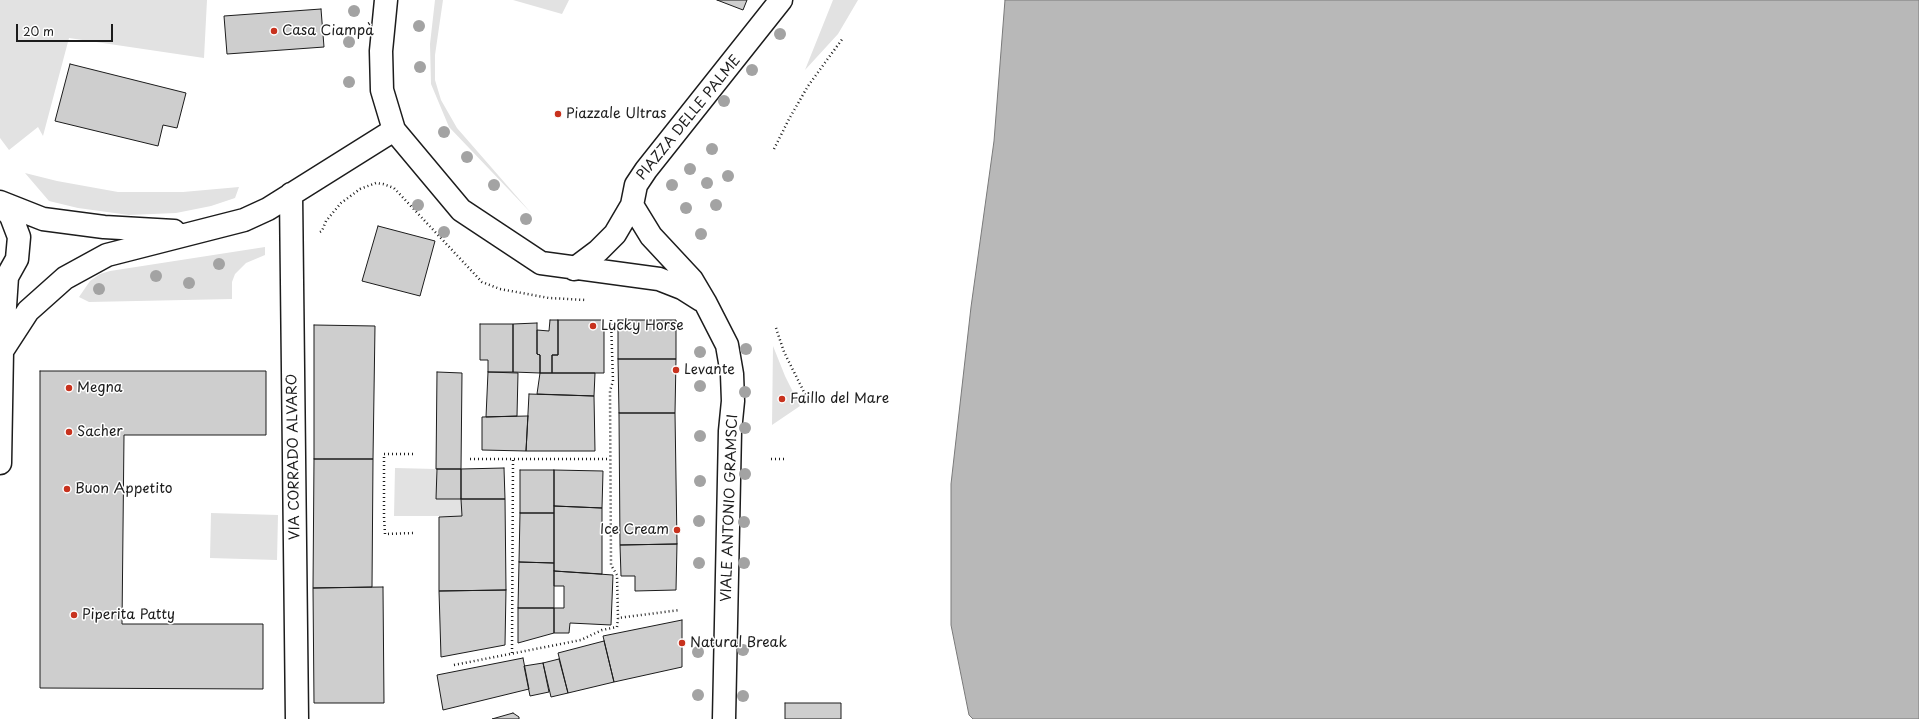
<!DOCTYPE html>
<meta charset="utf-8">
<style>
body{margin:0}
#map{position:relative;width:1919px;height:719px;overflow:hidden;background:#fff;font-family:"Playpen Sans",sans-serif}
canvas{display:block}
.scale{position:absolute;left:16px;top:24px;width:97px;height:18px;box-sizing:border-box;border:2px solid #1c1c1c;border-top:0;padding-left:5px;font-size:12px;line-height:14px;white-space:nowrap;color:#1c1c1c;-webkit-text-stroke:3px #fff;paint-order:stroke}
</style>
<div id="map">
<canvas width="1919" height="719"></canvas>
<div class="scale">20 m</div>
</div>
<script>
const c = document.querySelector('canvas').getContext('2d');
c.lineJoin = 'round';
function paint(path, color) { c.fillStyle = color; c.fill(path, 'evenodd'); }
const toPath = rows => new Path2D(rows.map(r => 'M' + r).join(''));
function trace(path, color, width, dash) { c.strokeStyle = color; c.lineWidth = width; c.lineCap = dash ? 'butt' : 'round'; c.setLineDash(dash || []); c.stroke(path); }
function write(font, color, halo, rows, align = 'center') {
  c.font = font + ' "Playpen Sans",sans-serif'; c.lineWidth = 3; c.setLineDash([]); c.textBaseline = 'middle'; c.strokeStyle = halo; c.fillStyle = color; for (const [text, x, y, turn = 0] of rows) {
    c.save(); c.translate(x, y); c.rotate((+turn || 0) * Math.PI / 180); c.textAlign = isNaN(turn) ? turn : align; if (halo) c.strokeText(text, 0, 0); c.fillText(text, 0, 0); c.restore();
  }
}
const green = toPath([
 [0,0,207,0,204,58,69,38,43,136,38,127,9,150,0,138],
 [435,0,443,0,435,55,435,80,441,100,457,128,532,214,449,127,431,84,430,44],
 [513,0,569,0,562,14],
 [833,0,858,0,838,34,805,70],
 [25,173,57,181,118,192,183,192,239,187,235,198,211,206,176,213,129,215,78,208,49,201],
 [265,247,265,255,246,263,235,274,232,282,232,299,89,302,79,297,90,281,100,274,110,271],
 [773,346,785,376,800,406,772,425],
 [395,468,436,469,437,499,461,499,462,516,394,516],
 [211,513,278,515,277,560,210,558]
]);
const water = toPath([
 [1005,0,1919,0,1919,719,973,719,969,715,951,625,951,484,971,307,994,141,1005,0]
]);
const building = toPath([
 [717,0,747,0,743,10,717,0],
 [321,9,324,47,227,54,224,16,321,9],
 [70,64,186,93,177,128,163,125,158,146,55,121,70,64],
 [378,226,435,241,420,296,362,281,378,226],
 [550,320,558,320,558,355,552,355,552,373,540,373,540,355,537,354,537,330,549,331,550,320],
 [558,320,604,320,604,373,552,373,552,355,558,355,558,320],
 [618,320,676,320,676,359,618,359,618,320],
 [537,323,537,354,540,355,540,373,513,372,513,324,537,323],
 [480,324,513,324,513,372,488,372,488,360,480,360,480,324],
 [314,325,375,326,373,459,314,459,314,325],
 [618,359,676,359,675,413,619,413,618,359],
 [40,371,266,371,266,435,124,435,122,624,263,624,263,689,40,688,40,371],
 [437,372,462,373,461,469,436,469,437,372],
 [488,372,518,373,517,416,486,417,488,372],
 [540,373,595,373,594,396,537,394,540,373],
 [529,394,594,396,595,451,526,451,529,394],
 [619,413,675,413,677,544,620,545,619,413],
 [528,416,526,451,482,450,482,417,528,416],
 [314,459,373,459,372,587,313,588,314,459],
 [504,468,505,499,461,499,461,469,504,468],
 [437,469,461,469,461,499,436,499,437,469],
 [520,470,554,470,554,513,520,513,520,470],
 [554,470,603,471,602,508,554,506,554,470],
 [461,499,505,499,506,590,439,591,439,517,462,516,461,499],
 [554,506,602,508,602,574,554,571,554,506],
 [520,513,554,513,554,563,519,562,520,513],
 [677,544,676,590,635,591,635,576,621,576,620,545,677,544],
 [519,562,554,563,554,608,518,608,519,562],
 [554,571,613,575,611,625,570,623,569,633,554,633,554,608,564,608,564,586,554,586,554,571],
 [383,587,384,703,314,703,313,588,383,587],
 [506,590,505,645,441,657,439,591,506,590],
 [518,608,554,608,554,633,518,643,518,608],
 [682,620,682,667,614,682,603,636,682,620],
 [604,641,614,682,568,693,558,653,604,641],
 [523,658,529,689,443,710,437,675,523,658],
 [559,659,568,693,551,697,543,663,559,659],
 [543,663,549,692,530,696,524,666,543,663],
 [785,703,841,703,841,719,785,719,785,703],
 [513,713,519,717,519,719,492,719,513,713]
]);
const path = toPath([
 [774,149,789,119,808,86,843,38],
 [320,232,322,231,326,221,341,203,360,189,376,183,383,184,394,188,482,282,500,289,549,298,586,300],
 [611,320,613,381,610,391,611,565,617,575,618,618],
 [776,328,784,352,808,400],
 [413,454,384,454,384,517,385,534,415,533],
 [470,459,610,459],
 [771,459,787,459],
 [512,653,513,459],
 [454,665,581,640,602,630,617,627,618,618,680,610]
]);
const minor = toPath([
 [386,0,381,51,382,90,394,130,461,210,541,263,659,279,682,288,701,300],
 [291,194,297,719],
 [0,202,43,219,104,227,174,231],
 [0,204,11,216,19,237,17,259,7,277,0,282],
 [574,269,598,251,615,234,632,205],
 [2,351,28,311,65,278,107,255,244,220,268,209,394,130],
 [0,463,2,351,7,277],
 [724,719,730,431,733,401,732,374,727,345,705,302,692,280,651,236,632,205,636,185,646,170,781,0]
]);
const trees = [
 [354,11],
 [419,26],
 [780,34],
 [349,42],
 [420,67],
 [752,70],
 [349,82],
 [724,101],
 [444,132],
 [712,149],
 [467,157],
 [690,169],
 [728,176],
 [707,183],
 [494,185],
 [672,185],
 [418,205],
 [716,205],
 [686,208],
 [526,219],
 [444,232],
 [701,234],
 [219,264],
 [156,276],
 [189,283],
 [99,289],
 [746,349],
 [700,352],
 [700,386],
 [745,392],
 [745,428],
 [700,436],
 [745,474],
 [700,481],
 [699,521],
 [744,522],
 [699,563],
 [744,563],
 [743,650],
 [698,652],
 [698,695],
 [743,696]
];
const markers = [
 [274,31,4,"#c8321e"],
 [558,114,4,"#c8321e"],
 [593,326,4,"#c8321e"],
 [676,370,4,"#c8321e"],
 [69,388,4,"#c8321e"],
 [782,399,4,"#c8321e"],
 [69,432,4,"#c8321e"],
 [67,489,4,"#c8321e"],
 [677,530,4,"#c8321e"],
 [74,615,4,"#c8321e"],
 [682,643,4,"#c8321e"]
];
const poiNames = [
 ["Casa Ciampà",282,31],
 ["Piazzale Ultras",566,114],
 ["Lucky Horse",601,326],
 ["Levante",684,370],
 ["Megna",77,388],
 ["Faillo del Mare",790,399],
 ["Sacher",77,432],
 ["Buon Appetito",75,489],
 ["Ice Cream",669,530,"right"],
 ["Piperita Patty",82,615],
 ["Natural Break",690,643]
];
const streetNames = [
 ["PIAZZA DELLE PALME",689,118,-51],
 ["VIA CORRADO ALVARO",294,457,-91],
 ["VIALE ANTONIO GRAMSCI",730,508,-88]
];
paint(green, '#e2e2e2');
paint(water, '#b8b8b8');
trace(water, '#7a7a7a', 1);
paint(building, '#cecece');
trace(building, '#1c1c1c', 1);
trace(minor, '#1c1c1c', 25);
trace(path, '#1c1c1c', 2.5, [1, 3]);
trace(minor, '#fff', 22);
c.fillStyle = '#a3a3a3';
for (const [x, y] of trees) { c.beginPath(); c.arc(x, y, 6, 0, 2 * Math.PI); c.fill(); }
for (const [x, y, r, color] of markers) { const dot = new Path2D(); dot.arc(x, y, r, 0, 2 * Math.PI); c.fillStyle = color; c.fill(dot); trace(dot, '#fff', 1.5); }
write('14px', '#1c1c1c', '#fff', poiNames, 'left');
write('14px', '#1c1c1c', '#fff', streetNames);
</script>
